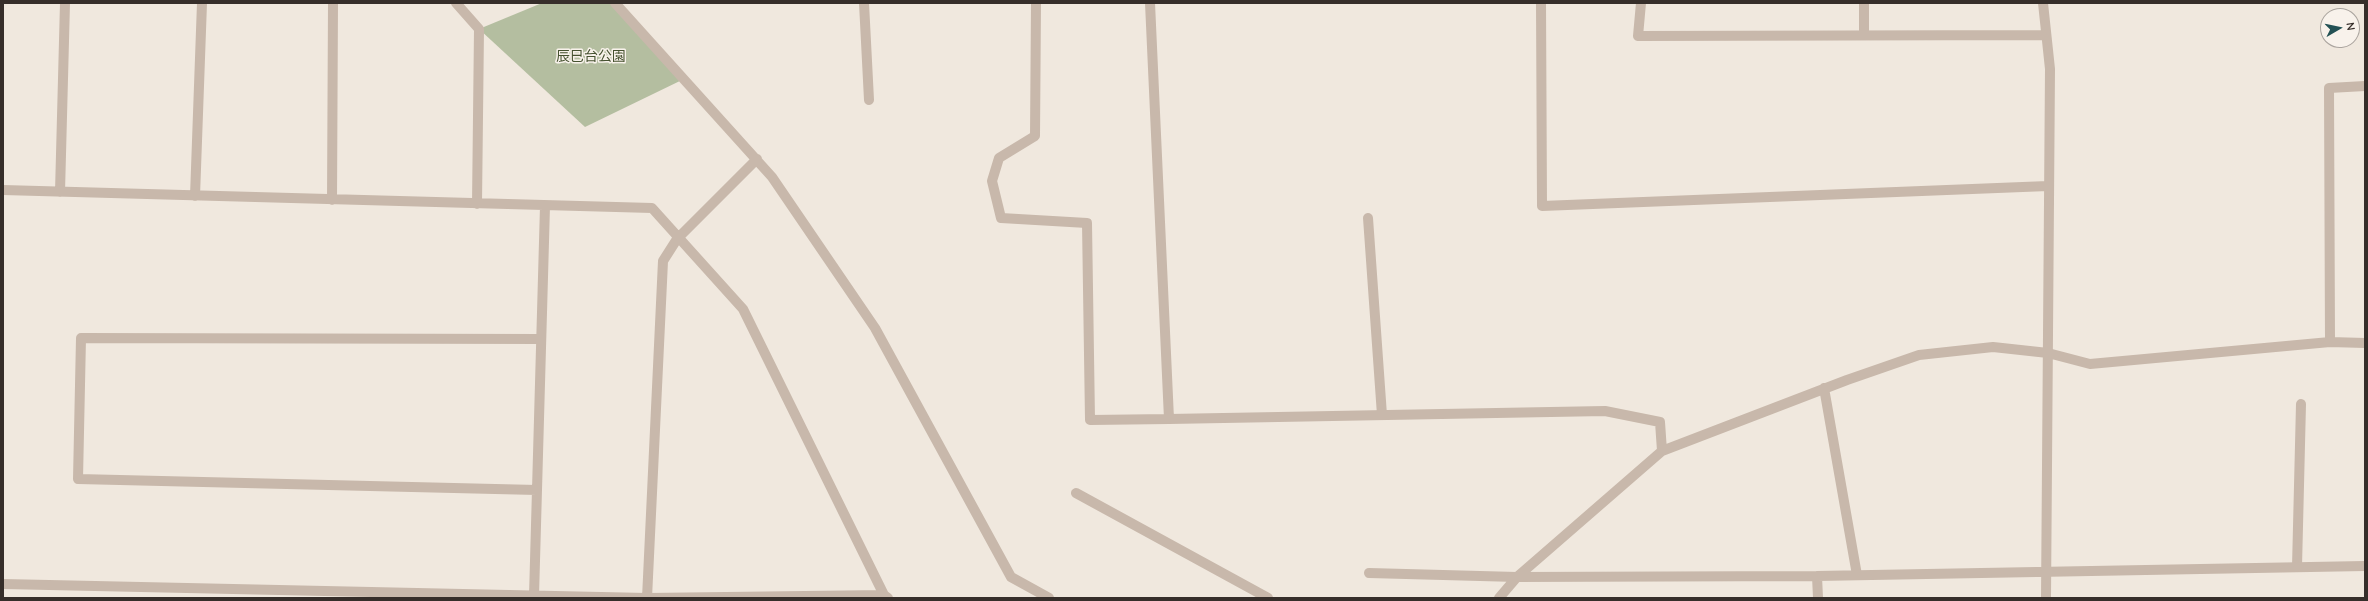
<!DOCTYPE html>
<meta charset="utf-8">
<style>
body{margin:0}
#map{position:relative;width:2368px;height:601px;overflow:hidden;background:#f0e8de;font-family:Quicksand,sans-serif}
canvas{display:block}
.frame{position:absolute;inset:0;border:4px solid #362e2a;pointer-events:none}
.north{position:absolute;left:2320px;top:8px;width:40px;height:40px;box-sizing:border-box;background:#f8f2eb;border:1px solid #aaa49e;border-radius:50%;rotate:81deg;font-size:11px;font-weight:700;line-height:16px;text-align:center;color:#362e2a}
.north::after{content:'';display:block;margin:auto;width:14px;height:18px;background:#235154;clip-path:polygon(50% 0,100% 100%,50% 72%,0 100%)}
</style>
<div id="map">
<canvas width="2368" height="601"></canvas>
<div class="frame"></div>
<div class="north">N</div>
</div>
<script>
const c = document.querySelector('canvas').getContext('2d');
c.lineJoin = 'round';
function paint(path, color) { c.fillStyle = color; c.fill(path, 'evenodd'); }
const toPath = rows => new Path2D(rows.map(r => 'M' + r).join(''));
function trace(path, color, width, dash) { c.strokeStyle = color; c.lineWidth = width; c.lineCap = dash ? 'butt' : 'round'; c.setLineDash(dash || []); c.stroke(path); }
function write(font, color, halo, rows, align = 'center') {
  c.font = font + ' Quicksand,"Noto Sans JP",sans-serif'; c.lineWidth = 3; c.setLineDash([]); c.textBaseline = 'middle'; c.strokeStyle = halo; c.fillStyle = color; for (const [text, x, y, turn = 0] of rows) {
    c.save(); c.translate(x, y); c.rotate((+turn || 0) * Math.PI / 180); c.textAlign = isNaN(turn) ? turn : align; if (halo) c.strokeText(text, 0, 0); c.fillText(text, 0, 0); c.restore();
  }
}
const green = toPath([
 [542,3,615,3,684,79,585,127,479,29]
]);
const service = toPath([
 [2297,567,2301,404]
]);
const minor = toPath([
 [456,3,479,29,477,204],
 [615,3,772,177,875,328,1011,577,1049,598],
 [864,3,869,100],
 [1036,3,1035,136,999,158,992,181,1001,218,1087,223,1090,420,1169,419],
 [1150,3,1169,419,1605,411,1660,422,1662,451,1517,577,1499,598],
 [1541,3,1542,206,2048,186],
 [1641,3,1638,36,2046,35],
 [1864,3,1864,35],
 [2043,3,2050,69,2046,598],
 [3,190,652,208,743,309,884,595,888,598],
 [60,192,65,3],
 [195,196,202,3],
 [332,200,333,3],
 [1368,218,1382,415],
 [2330,342,2329,88,2365,86],
 [1824,388,1857,575],
 [1662,451,1847,380,1919,355,1993,347,2048,353,2090,364,2330,342,2365,343],
 [537,490,78,479,81,338,541,339],
 [1076,493,1268,598],
 [1369,573,1517,577,1817,576,2365,566],
 [1817,576,1818,598],
 [3,584,647,598,884,595,885,598],
 [534,596,545,206],
 [647,598,663,261,677,239,757,159]
]);
const parkNames = [
 ["辰巳台公園",591,57]
];
paint(green, '#b4bea0');
trace(service, '#c8b8ab', 10);
trace(minor, '#c8b8ab', 10);
write('14px', '#465230', '#f8f2eb', parkNames);
</script>
